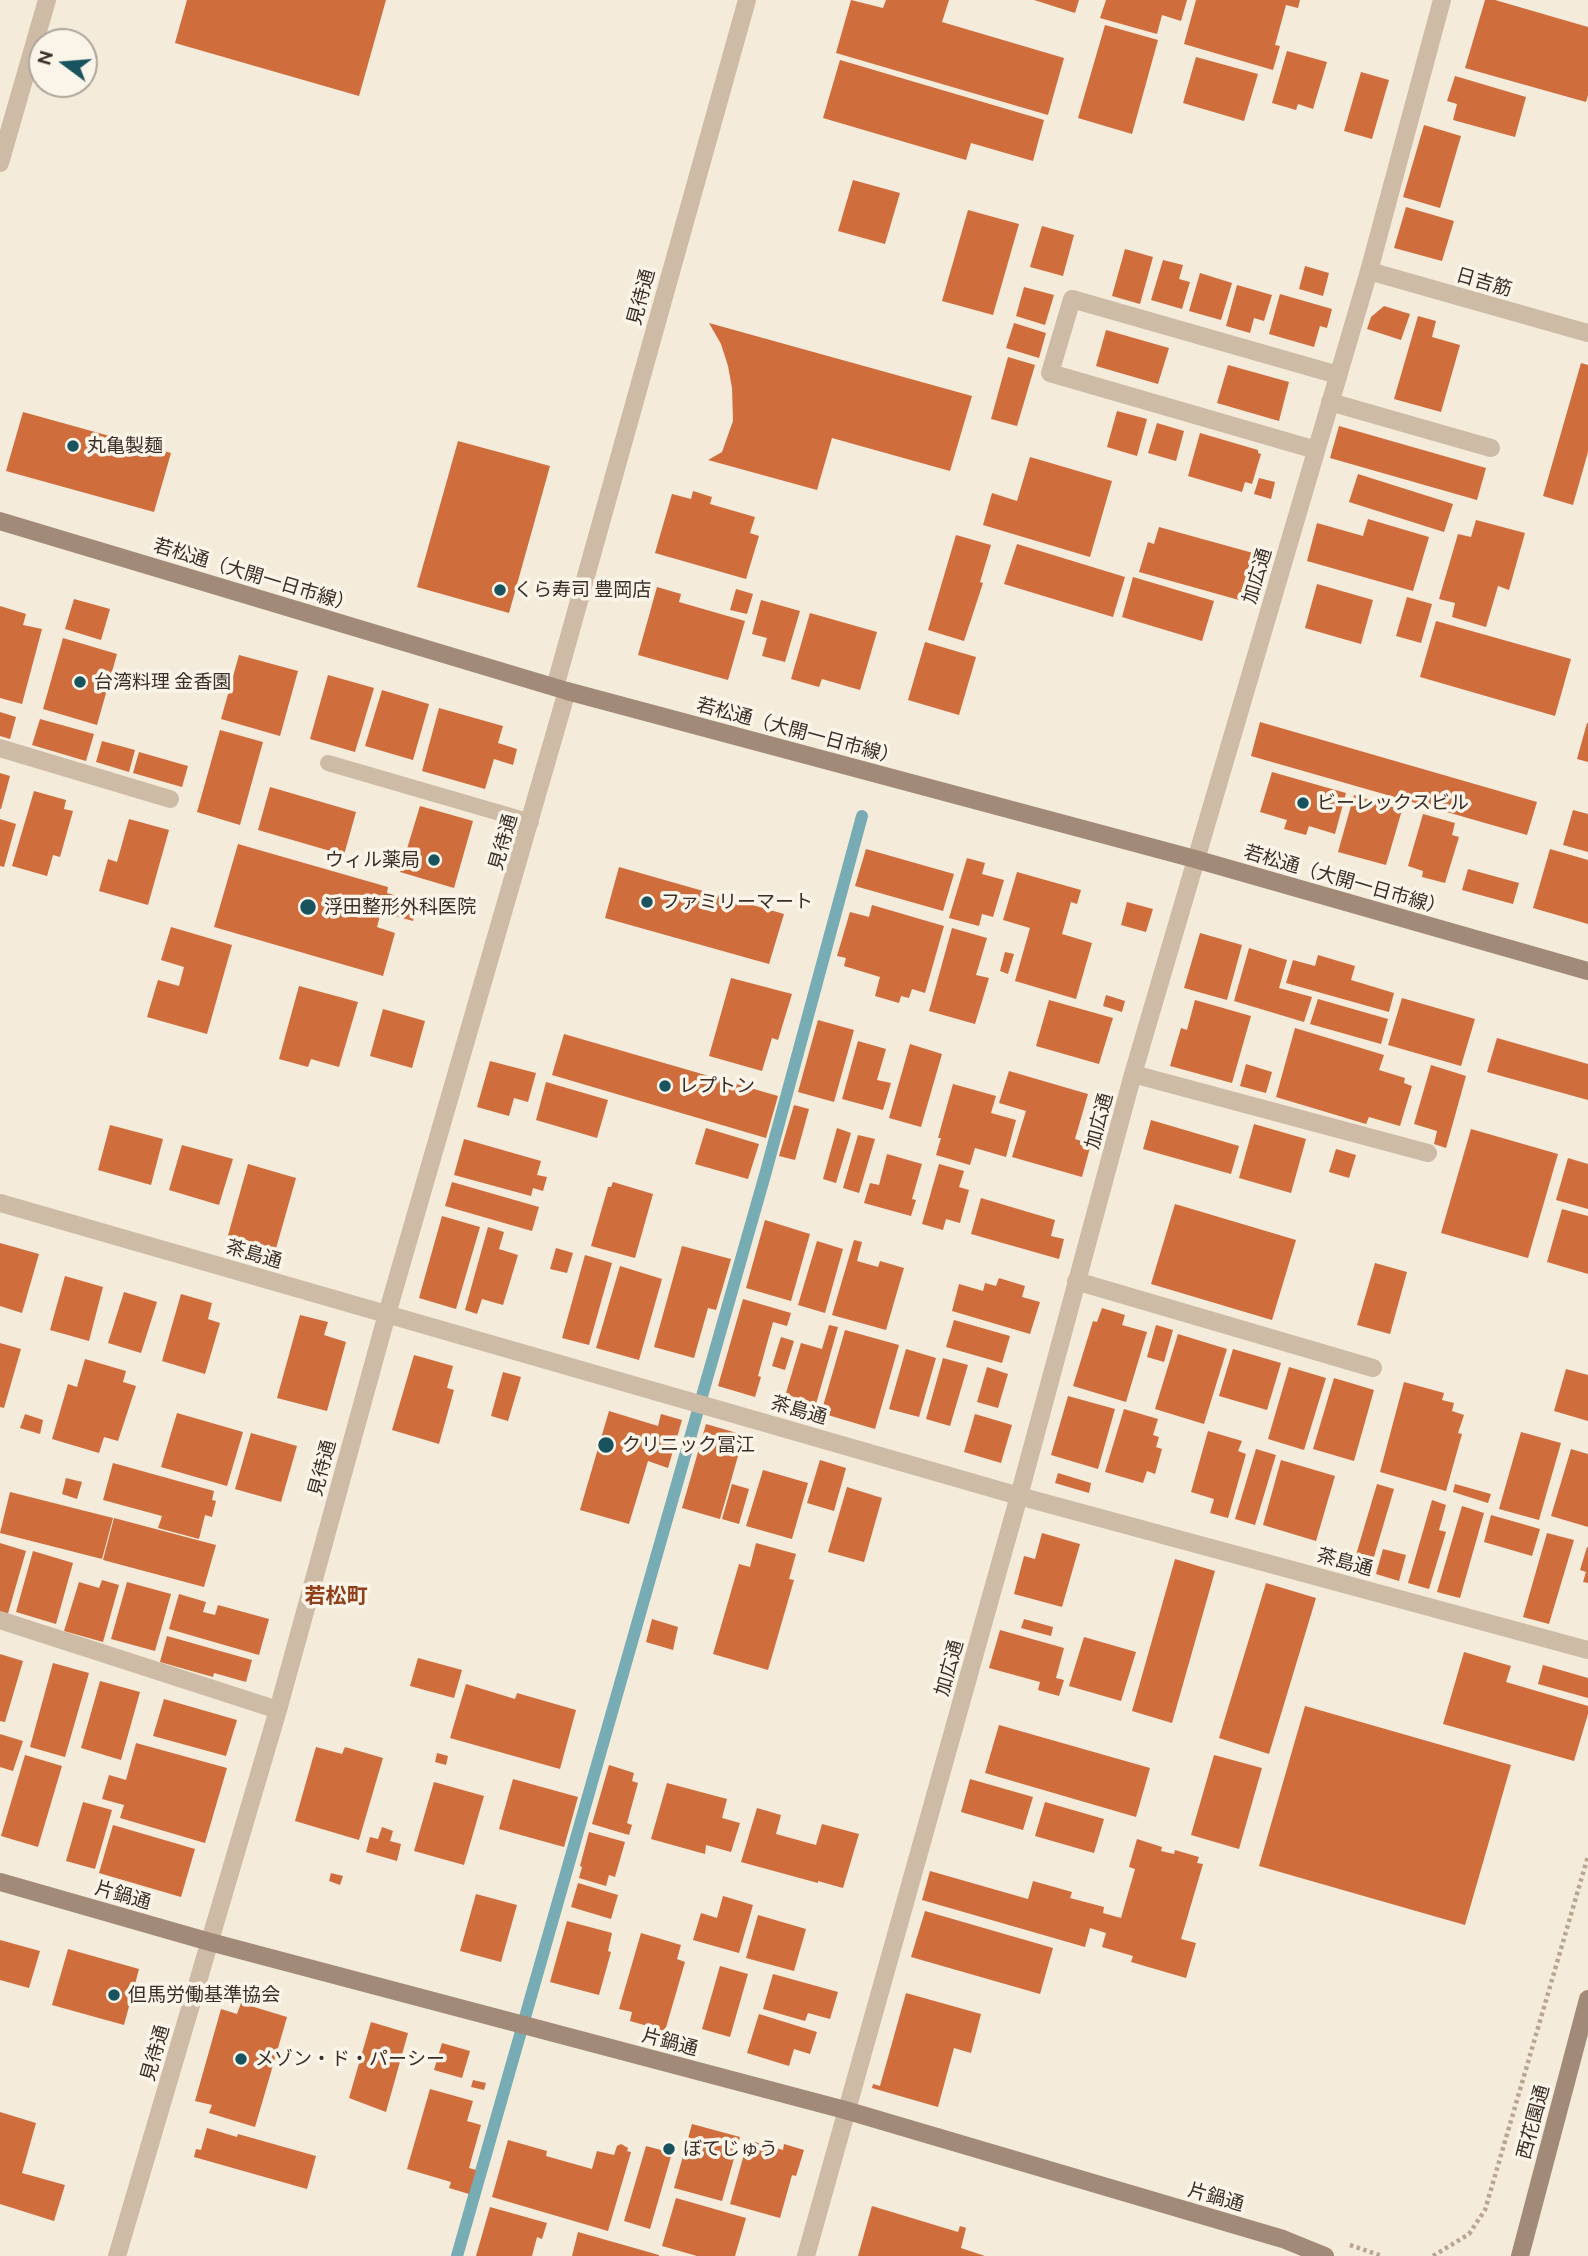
<!DOCTYPE html>
<meta charset="utf-8">
<style>
body{margin:0}
#map{position:relative;width:1588px;height:2256px;overflow:hidden;background:#f4ebdb;font-family:Ubuntu,sans-serif}
canvas{display:block}
.north{position:absolute;left:28px;top:28px;width:70px;height:70px;box-sizing:border-box;background:#fbf4e8;border:2px solid #ada59b;border-radius:50%;rotate:286deg;font-size:19px;font-weight:700;line-height:28px;text-align:center;color:#392e28}
.north::after{content:'';display:block;margin:auto;width:24px;height:32px;background:#19545e;clip-path:polygon(50% 0,100% 100%,50% 72%,0 100%)}
</style>
<div id="map">
<canvas width="1588" height="2256"></canvas>
<div class="north">N</div>
</div>
<script>
const c = document.querySelector('canvas').getContext('2d');
c.lineJoin = 'round';
const toPath = rows => new Path2D(rows.map(r => 'M' + r).join(''));
function trace(path, color, width, dash) { c.strokeStyle = color; c.lineWidth = width; c.lineCap = dash ? 'butt' : 'round'; c.setLineDash(dash || []); c.stroke(path); }
function paint(path, color) { c.fillStyle = color; c.fill(path, 'evenodd'); }
function write(font, color, halo, rows, align = 'center') {
  c.font = font + ' Ubuntu,"Noto Sans JP",sans-serif'; c.lineWidth = 7; c.setLineDash([]); c.textBaseline = 'middle'; c.strokeStyle = halo; c.fillStyle = color; for (const [text, x, y, turn = 0] of rows) {
    c.save(); c.translate(x, y); c.rotate((+turn || 0) * Math.PI / 180); c.textAlign = isNaN(turn) ? turn : align; if (halo) c.strokeText(text, 0, 0); c.fillText(text, 0, 0); c.restore();
  }
}
const stream = toPath([
 [457,2256,765,1175,862,816]
]);
const building = toPath([
 [187,0,386,0,359,96,175,43],
 [851,0,883,8,886,0,949,0,942,22,1064,58,1048,115,836,53],
 [1034,0,1079,0,1075,13],
 [1106,0,1187,0,1181,21,1162,15,1157,34,1100,18],
 [1196,0,1300,0,1298,8,1286,5,1275,45,1280,46,1273,70,1184,44],
 [1485,0,1495,0,1588,27,1588,95,1586,102,1465,68],
 [1105,25,1158,40,1132,134,1078,118],
 [1287,51,1327,62,1313,109,1298,104,1296,110,1272,103],
 [1196,57,1258,74,1244,121,1183,103],
 [840,60,1044,120,1033,161,971,143,966,160,823,118],
 [1361,72,1389,80,1372,139,1344,131],
 [1455,76,1526,97,1515,137,1453,120,1457,104,1447,101],
 [1424,125,1461,136,1440,208,1403,197],
 [853,180,900,193,885,244,838,231],
 [1406,207,1454,221,1442,261,1394,248],
 [968,210,1019,224,993,315,942,301],
 [1042,226,1074,235,1063,276,1030,267],
 [1125,249,1153,257,1140,304,1112,296],
 [1163,260,1183,265,1179,279,1190,282,1182,309,1151,300],
 [1305,266,1329,273,1323,296,1299,289],
 [1200,273,1232,283,1221,320,1189,311],
 [1237,285,1272,295,1264,321,1254,318,1250,333,1226,326],
 [1024,287,1054,295,1045,325,1016,316],
 [1280,294,1332,309,1327,328,1320,326,1314,347,1269,334],
 [1384,306,1410,314,1401,340,1367,329,1371,317],
 [1418,316,1436,321,1432,337,1460,345,1441,412,1394,399],
 [709,323,972,396,950,471,832,438,817,490,708,460,722,452,733,421,732,388,728,366,721,344],
 [1014,323,1046,333,1039,358,1006,348],
 [1106,330,1169,348,1158,384,1096,366],
 [1008,357,1035,365,1017,426,991,419],
 [1581,363,1588,365,1588,452,1573,505,1543,496],
 [1228,365,1289,382,1279,421,1217,403],
 [1117,411,1147,419,1137,456,1107,447],
 [23,412,171,453,154,512,6,471],
 [1157,423,1184,431,1176,461,1148,453],
 [1339,426,1486,468,1477,500,1330,458],
 [1200,433,1258,450,1258,453,1261,454,1252,484,1245,482,1242,492,1188,476],
 [458,441,550,466,509,613,417,587],
 [1030,457,1112,481,1090,557,983,525,992,493,1017,501],
 [1358,474,1453,504,1444,532,1349,502],
 [1259,478,1275,482,1271,499,1254,494],
 [693,491,712,497,710,504,755,517,750,533,759,536,746,579,655,553,672,494,691,499],
 [1368,519,1429,537,1413,591,1307,561,1317,523,1363,536],
 [1476,520,1525,533,1509,590,1498,586,1486,627,1452,617,1455,603,1439,599,1458,534,1471,537],
 [1159,527,1253,553,1239,600,1139,572,1148,542,1154,544],
 [956,535,991,545,980,582,983,583,964,641,928,630],
 [1017,544,1125,577,1113,617,1004,584],
 [1133,577,1214,601,1202,641,1122,617],
 [1317,584,1373,600,1361,644,1305,628],
 [657,587,681,594,679,602,745,621,728,680,638,655],
 [736,589,753,594,747,614,730,610],
 [1407,597,1432,604,1421,643,1396,636],
 [74,599,110,609,101,640,65,629],
 [761,600,800,611,785,662,762,656,767,638,752,634],
 [0,606,26,614,23,625,42,629,22,704,0,698],
 [810,613,877,632,860,690,822,679,819,687,791,679],
 [1436,621,1571,659,1555,716,1420,677],
 [63,638,117,654,97,725,43,709],
 [925,642,976,657,959,715,908,700],
 [239,655,298,671,280,736,221,719],
 [328,675,374,688,355,752,310,739],
 [382,690,429,704,413,760,365,746],
 [439,708,503,726,498,743,517,749,513,765,494,759,485,789,422,771],
 [0,712,16,717,10,739,0,736],
 [40,719,94,734,86,761,32,745],
 [1260,722,1537,802,1527,835,1251,756],
 [1587,723,1588,723,1588,762,1577,759],
 [220,730,263,742,240,825,197,812],
 [102,741,135,750,129,772,96,762],
 [139,752,188,766,182,787,133,773],
 [1272,772,1346,793,1335,834,1309,826,1306,835,1284,829,1287,820,1260,812],
 [0,773,10,776,1,809,0,809],
 [270,787,356,812,344,855,258,830],
 [34,791,66,800,64,809,73,811,60,857,53,855,47,876,12,866],
 [1354,795,1402,810,1386,865,1338,852],
 [420,806,473,821,454,888,400,872],
 [1573,810,1588,814,1588,852,1563,845],
 [1423,814,1455,823,1452,835,1459,837,1445,883,1422,877,1423,871,1408,866],
 [0,819,16,824,4,867,0,866],
 [129,819,169,830,148,905,99,891,108,859,117,862],
 [238,844,388,887,387,893,418,902,413,921,381,912,377,927,395,933,383,976,214,927],
 [866,849,954,874,943,911,855,886],
 [1550,849,1588,860,1588,924,1533,908],
 [967,858,985,863,982,874,1004,880,993,917,982,914,979,926,949,918],
 [619,867,784,914,769,964,605,918],
 [1468,869,1519,883,1513,904,1462,890],
 [1017,872,1081,890,1077,904,1071,902,1062,934,1092,943,1076,999,1015,981,1030,928,1003,920],
 [1127,902,1153,909,1146,932,1121,925],
 [872,905,944,926,925,993,912,989,909,998,901,996,899,1003,875,996,880,977,844,966,846,958,837,956,850,912,869,917],
 [171,927,232,945,207,1034,147,1017,158,980,179,986,184,967,161,960],
 [952,928,987,938,976,975,989,978,975,1024,929,1011],
 [1200,933,1242,945,1227,1000,1184,988],
 [1249,948,1287,960,1279,988,1312,997,1304,1022,1234,1001],
 [1005,952,1014,954,1008,974,1000,971],
 [1318,955,1355,966,1351,980,1394,993,1389,1012,1286,983,1293,960,1315,966],
 [731,978,792,994,778,1040,772,1038,762,1071,709,1056],
 [299,986,358,1002,339,1067,311,1059,308,1067,279,1059],
 [1106,995,1125,1001,1122,1012,1103,1006],
 [1402,998,1475,1019,1461,1066,1388,1045],
 [1318,999,1388,1019,1381,1044,1310,1024],
 [1049,1000,1113,1018,1099,1064,1036,1046],
 [1195,1000,1251,1016,1232,1083,1170,1066,1181,1028,1187,1030],
 [383,1009,425,1021,412,1068,370,1056],
 [818,1020,854,1030,834,1102,798,1092],
 [1295,1028,1384,1055,1379,1070,1405,1078,1404,1083,1412,1086,1400,1126,1369,1117,1366,1124,1276,1097],
 [564,1034,778,1096,766,1138,552,1075],
 [1497,1038,1588,1064,1588,1100,1487,1072],
 [858,1041,886,1049,877,1080,891,1083,883,1110,842,1099],
 [910,1044,942,1054,921,1127,889,1118],
 [490,1061,536,1073,528,1102,514,1098,509,1116,477,1107],
 [1246,1064,1272,1072,1266,1093,1240,1086],
 [1431,1065,1466,1076,1446,1148,1434,1144,1437,1131,1414,1124],
 [1009,1071,1088,1094,1075,1139,1091,1144,1082,1177,1012,1157,1026,1111,999,1103],
 [546,1082,608,1100,597,1138,536,1120],
 [953,1084,996,1096,991,1113,1016,1120,1006,1157,975,1148,970,1165,936,1155,941,1138,938,1138],
 [794,1105,809,1109,795,1160,779,1156],
 [1151,1120,1239,1146,1231,1174,1143,1149],
 [1254,1124,1306,1139,1291,1193,1239,1178],
 [110,1125,163,1139,151,1185,98,1170],
 [706,1128,759,1144,748,1179,695,1164],
 [837,1128,851,1133,836,1183,823,1179],
 [1471,1129,1558,1154,1528,1258,1441,1233],
 [858,1135,875,1139,859,1193,843,1188],
 [464,1139,541,1161,537,1175,547,1177,543,1191,533,1188,531,1196,454,1175],
 [182,1145,233,1159,219,1205,169,1190],
 [1336,1149,1356,1155,1349,1178,1329,1172],
 [887,1154,922,1164,912,1199,916,1200,911,1216,864,1203,870,1183,879,1185],
 [1568,1158,1588,1164,1588,1209,1556,1200],
 [248,1164,296,1178,275,1252,227,1239],
 [939,1164,964,1171,959,1187,969,1190,960,1223,946,1219,943,1230,922,1224],
 [452,1182,539,1207,532,1231,445,1206],
 [613,1182,653,1194,635,1258,591,1246,608,1187,611,1187],
 [981,1198,1055,1220,1051,1236,1064,1239,1059,1259,971,1234],
 [1175,1204,1296,1240,1272,1320,1151,1284],
 [1562,1209,1588,1216,1588,1274,1547,1262],
 [442,1216,480,1227,456,1309,419,1298],
 [765,1220,810,1234,791,1301,746,1288],
 [488,1227,504,1232,499,1249,518,1255,503,1305,482,1299,477,1314,465,1310],
 [854,1240,862,1242,857,1261,878,1267,880,1261,904,1268,886,1330,832,1315],
 [817,1241,843,1249,825,1313,798,1305],
 [0,1243,39,1254,22,1313,0,1306],
 [682,1246,731,1259,716,1310,708,1308,694,1358,654,1347],
 [556,1248,573,1253,567,1273,550,1269],
 [585,1255,612,1263,589,1345,562,1338],
 [1375,1263,1407,1272,1390,1334,1357,1325],
 [620,1266,662,1279,639,1360,596,1348],
 [65,1276,103,1287,89,1341,50,1330],
 [999,1278,1025,1286,1022,1297,1040,1302,1030,1334,952,1311,959,1284,983,1291,985,1283,996,1286],
 [124,1292,157,1302,141,1353,108,1343],
 [181,1294,212,1303,208,1319,220,1323,205,1374,162,1361],
 [743,1299,791,1313,787,1326,773,1322,758,1376,761,1377,755,1397,718,1386],
 [1102,1308,1125,1315,1122,1325,1147,1332,1126,1402,1073,1386,1093,1321,1097,1322],
 [300,1315,328,1322,324,1335,346,1342,327,1411,277,1398],
 [954,1320,1010,1336,1002,1363,946,1347],
 [829,1325,838,1327,814,1411,783,1403,801,1343,822,1349],
 [1156,1325,1173,1330,1164,1362,1147,1357],
 [845,1330,899,1345,875,1429,821,1413],
 [1178,1334,1227,1349,1204,1424,1155,1409],
 [781,1337,794,1341,785,1370,772,1366],
 [0,1343,21,1349,4,1408,0,1407],
 [906,1349,936,1358,919,1417,889,1409],
 [1233,1349,1281,1363,1267,1410,1219,1396],
 [414,1355,453,1366,447,1388,454,1390,439,1444,392,1430],
 [943,1358,968,1365,950,1426,926,1419],
 [85,1359,126,1371,123,1382,136,1386,118,1441,104,1437,99,1453,52,1439,68,1384,77,1387],
 [987,1367,1008,1374,998,1408,977,1402],
 [1289,1367,1326,1378,1304,1450,1268,1439],
 [1566,1369,1588,1375,1588,1421,1554,1411],
 [503,1372,521,1377,508,1421,491,1416],
 [1334,1378,1374,1390,1354,1461,1313,1449],
 [1404,1382,1444,1393,1442,1400,1454,1403,1452,1411,1464,1415,1458,1433,1462,1434,1446,1491,1380,1472],
 [1068,1396,1115,1409,1098,1469,1051,1455],
 [1124,1409,1158,1419,1153,1435,1159,1437,1156,1447,1162,1449,1155,1474,1147,1471,1143,1483,1105,1472],
 [609,1411,658,1426,661,1414,682,1420,668,1468,648,1461,629,1524,580,1510],
 [177,1413,243,1432,227,1486,161,1467],
 [25,1414,43,1420,40,1434,20,1428],
 [975,1414,1012,1425,1001,1463,964,1452],
 [706,1424,744,1435,720,1519,682,1508],
 [1208,1431,1242,1441,1238,1451,1246,1454,1228,1518,1210,1513,1214,1499,1191,1492],
 [1521,1432,1561,1443,1539,1520,1499,1509],
 [251,1433,297,1446,281,1502,235,1489],
 [1256,1449,1276,1455,1255,1525,1235,1519],
 [1571,1449,1588,1454,1588,1527,1551,1516],
 [820,1460,846,1468,834,1511,807,1503],
 [1281,1460,1335,1476,1316,1541,1263,1525],
 [113,1463,214,1491,212,1500,216,1501,212,1517,205,1515,199,1539,158,1528,162,1516,103,1500],
 [763,1470,808,1483,792,1539,746,1526],
 [1058,1473,1091,1483,1089,1493,1055,1483],
 [66,1478,82,1482,77,1499,62,1494],
 [732,1484,749,1489,739,1524,722,1519],
 [1377,1484,1394,1489,1373,1560,1356,1555],
 [1455,1484,1491,1494,1488,1503,1453,1492],
 [847,1487,882,1498,864,1562,828,1552],
 [10,1492,113,1518,102,1559,0,1533],
 [1432,1500,1446,1505,1439,1530,1446,1532,1429,1589,1408,1583],
 [1462,1506,1484,1513,1460,1598,1437,1592],
 [1491,1515,1540,1529,1532,1556,1484,1542],
 [114,1518,216,1545,204,1587,103,1560],
 [1042,1533,1080,1544,1062,1607,1014,1594,1024,1556,1035,1559],
 [1547,1533,1574,1540,1549,1624,1523,1617],
 [0,1543,26,1551,7,1617,0,1615],
 [756,1543,796,1554,789,1579,794,1580,768,1670,713,1654,739,1564,750,1567],
 [1587,1547,1588,1547,1588,1583,1583,1582,1586,1572,1580,1570],
 [1383,1549,1406,1555,1399,1581,1376,1574],
 [33,1551,73,1563,56,1624,16,1612],
 [1175,1559,1215,1571,1172,1723,1132,1711],
 [102,1580,119,1585,103,1642,64,1631,79,1582,99,1588],
 [127,1582,171,1594,155,1651,111,1639],
 [1266,1583,1316,1598,1269,1754,1219,1738],
 [179,1594,206,1602,203,1612,215,1615,218,1605,269,1619,259,1655,169,1629],
 [652,1619,678,1627,673,1650,646,1642],
 [1024,1619,1053,1627,1051,1636,1021,1628],
 [1000,1630,1064,1648,1056,1678,1064,1680,1059,1696,1038,1690,1040,1682,989,1668],
 [167,1636,252,1660,246,1682,214,1673,213,1677,160,1662],
 [1084,1637,1136,1652,1121,1701,1069,1686],
 [1464,1652,1511,1666,1506,1682,1588,1706,1588,1714,1574,1761,1443,1724],
 [0,1654,23,1661,5,1722,0,1721],
 [418,1658,462,1670,454,1698,410,1686],
 [53,1663,89,1673,65,1757,30,1747],
 [1543,1665,1588,1678,1588,1698,1538,1684],
 [100,1681,140,1692,121,1760,81,1748],
 [466,1684,515,1699,517,1693,576,1710,560,1769,450,1738],
 [164,1699,237,1720,226,1756,153,1736],
 [1305,1706,1511,1765,1465,1925,1259,1866],
 [999,1725,1150,1768,1136,1817,985,1773],
 [0,1734,23,1741,13,1771,0,1767],
 [136,1743,227,1768,205,1843,120,1818,124,1805,102,1799,109,1775,126,1780],
 [316,1747,342,1754,345,1747,383,1758,359,1840,295,1821],
 [437,1753,448,1756,446,1765,435,1762],
 [25,1755,62,1766,38,1847,1,1836],
 [1214,1755,1262,1768,1239,1849,1191,1835],
 [609,1765,634,1773,632,1781,638,1783,627,1823,632,1825,629,1835,592,1824],
 [513,1779,578,1797,564,1847,499,1829],
 [970,1779,1033,1797,1023,1830,961,1812],
 [434,1782,484,1796,464,1865,414,1851],
 [667,1783,727,1799,722,1818,740,1823,731,1852,706,1845,705,1854,651,1839],
 [83,1802,112,1810,95,1869,66,1861],
 [1045,1802,1104,1819,1094,1853,1035,1836],
 [757,1808,781,1815,776,1834,816,1845,822,1824,859,1834,843,1888,818,1881,818,1883,741,1862],
 [113,1825,195,1849,181,1897,99,1873],
 [382,1827,393,1831,390,1841,401,1844,397,1861,366,1852,370,1837,378,1839],
 [589,1832,625,1842,615,1877,609,1875,606,1886,579,1878,582,1867,580,1866],
 [1137,1839,1162,1847,1161,1851,1174,1854,1175,1850,1199,1857,1197,1863,1203,1864,1181,1939,1196,1943,1186,1978,1131,1962,1133,1956,1102,1947,1106,1933,1090,1928,1085,1947,922,1900,930,1871,1028,1899,1033,1881,1072,1892,1070,1898,1104,1907,1103,1913,1121,1918,1135,1869,1129,1867],
 [331,1873,343,1876,340,1885,329,1881],
 [578,1883,618,1895,611,1919,571,1907],
 [476,1894,517,1905,501,1962,460,1951],
 [723,1896,753,1905,739,1953,693,1940,701,1913,717,1918],
 [925,1911,1053,1948,1040,1994,911,1957],
 [758,1915,806,1929,794,1971,746,1958],
 [567,1921,612,1933,608,1951,611,1952,599,1995,550,1982],
 [641,1933,681,1945,677,1959,685,1962,665,2031,630,2021,632,2012,619,2009],
 [0,1940,40,1951,29,1988,0,1980],
 [68,1949,139,1969,124,2025,52,2005],
 [720,1966,748,1974,730,2037,702,2029],
 [773,1974,838,1992,830,2019,808,2013,805,2021,763,2009],
 [906,1993,981,2014,971,2053,954,2048,938,2107,872,2088,873,2084,880,2086],
 [241,2003,287,2017,255,2127,209,2113,212,2105,195,2101,221,2009,237,2014],
 [759,2014,817,2032,810,2054,794,2049,789,2066,747,2053],
 [371,2022,408,2033,386,2112,349,2098],
 [442,2043,470,2051,462,2078,434,2070],
 [473,2080,486,2083,484,2090,471,2087],
 [430,2089,473,2101,467,2121,481,2125,469,2168,476,2170,469,2194,449,2188,451,2182,407,2169],
 [0,2112,36,2123,22,2173,65,2185,54,2221,0,2204],
 [692,2124,740,2137,722,2201,674,2188],
 [207,2128,237,2137,238,2134,316,2156,307,2189,194,2157,196,2149,201,2150],
 [508,2140,547,2151,546,2156,592,2169,597,2151,614,2155,617,2146,621,2144,628,2148,627,2151,631,2152,608,2231,492,2197],
 [748,2140,783,2150,784,2144,804,2150,796,2176,792,2175,780,2218,730,2204],
 [646,2146,672,2153,650,2229,624,2221],
 [676,2198,746,2218,735,2256,697,2256,662,2246],
 [872,2206,958,2232,960,2226,966,2228,961,2248,985,2256,858,2256],
 [490,2207,547,2223,542,2239,537,2237,532,2256,476,2256],
 [578,2232,659,2255,659,2256,572,2256]
]);
const path = toPath([
 [1350,2245,1382,2256],
 [1433,2256,1469,2234,1485,2210,1588,1856]
]);
const lane = toPath([
 [328,763,531,822]
]);
const street = toPath([
 [0,163,47,0],
 [1369,271,1588,333],
 [1330,402,1491,448],
 [1316,450,1050,373,1072,299,1338,375],
 [555,687,747,0],
 [0,748,170,799],
 [1133,1074,1428,1153],
 [0,1203,1019,1496,1588,1650],
 [1076,1281,1373,1368],
 [0,1620,278,1710],
 [117,2256,278,1710,387,1314,567,691],
 [806,2256,1019,1496,1133,1074,1369,271,1442,0]
]);
const secondary = toPath([
 [0,521,567,691,1195,859,1588,971],
 [0,1882,210,1942,845,2110,1283,2239,1325,2256],
 [1520,2256,1588,1999]
]);
const markers = [
 [73,446,7,"#19545e"],
 [500,590,7,"#19545e"],
 [80,682,7,"#19545e"],
 [1303,803,7,"#19545e"],
 [434,860,7,"#19545e"],
 [647,902,7,"#19545e"],
 [308,907,9,"#19545e"],
 [665,1086,7,"#19545e"],
 [606,1445,9,"#19545e"],
 [114,1995,7,"#19545e"],
 [241,2059,7,"#19545e"],
 [669,2149,7,"#19545e"]
];
const streetNames = [
 ["日吉筋",1484,282,16],
 ["見待通",641,297,-75],
 ["若松通（大開一日市線）",254,575,17],
 ["加広通",1257,576,-73],
 ["若松通（大開一日市線）",798,731,15],
 ["見待通",503,842,-74],
 ["若松通（大開一日市線）",1345,880,16],
 ["加広通",1099,1121,-75],
 ["茶島通",254,1254,16],
 ["茶島通",799,1410,16],
 ["見待通",322,1468,-75],
 ["茶島通",1345,1562,15],
 ["加広通",949,1668,-74],
 ["片鍋通",123,1895,16],
 ["片鍋通",670,2042,15],
 ["見待通",155,2053,-74],
 ["西花園通",1533,2122,-75],
 ["片鍋通",1216,2197,16]
];
const poiNames = [
 ["丸亀製麺",87,446],
 ["くら寿司 豊岡店",514,590],
 ["台湾料理 金香園",94,682],
 ["ビーレックスビル",1317,803],
 ["ウィル薬局",420,860,"right"],
 ["ファミリーマート",661,902],
 ["浮田整形外科医院",324,907],
 ["レプトン",679,1086],
 ["クリニック冨江",622,1445],
 ["但馬労働基準協会",128,1995],
 ["メゾン・ド・パーシー",255,2059],
 ["ぼてじゅう",683,2149]
];
const neighbourhoodNames = [
 ["若松町",336,1596]
];
trace(stream, '#78acb4', 12);
paint(building, '#d06d3d');
trace(path, '#baa590', 4.5, [3.5, 3.5]);
trace(lane, '#cebba6', 16);
trace(street, '#cebba6', 18);
trace(secondary, '#a18a77', 18);
for (const [x, y, r, color] of markers) { const dot = new Path2D(); dot.arc(x, y, r, 0, 2 * Math.PI); c.fillStyle = color; c.fill(dot); trace(dot, '#fbf4e8', 2.5); }
write('19px', '#392e28', '#fbf4e8', streetNames);
write('19px', '#392e28', '#fbf4e8', poiNames, 'left');
write('bold 21px', '#8f3f19', '#fbf4e8', neighbourhoodNames);
</script>
